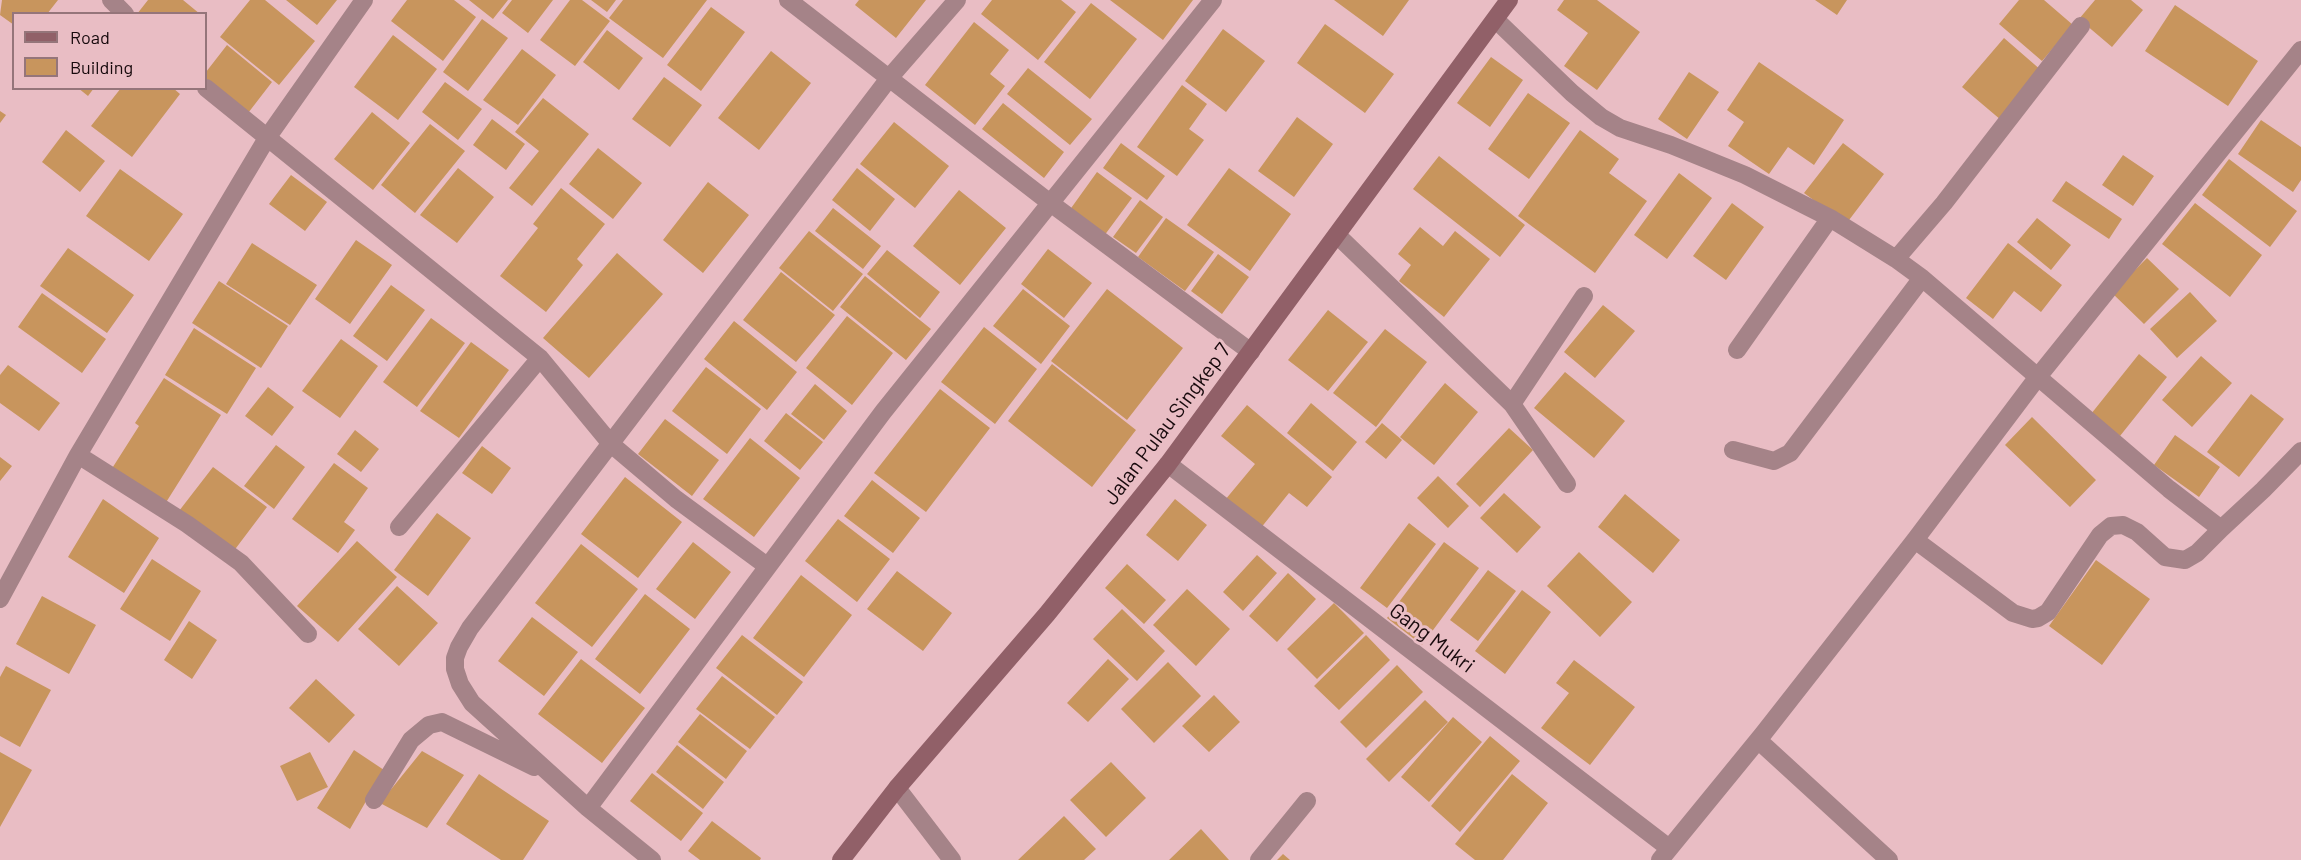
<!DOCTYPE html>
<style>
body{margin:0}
#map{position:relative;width:2301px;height:860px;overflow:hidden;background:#e9bdc4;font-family:Barlow,sans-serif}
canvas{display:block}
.legend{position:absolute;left:12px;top:12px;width:195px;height:78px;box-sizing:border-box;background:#e9bdc4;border:2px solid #95757a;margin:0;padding:8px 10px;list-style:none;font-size:18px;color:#17090c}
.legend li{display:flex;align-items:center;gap:12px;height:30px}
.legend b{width:30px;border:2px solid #95757a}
</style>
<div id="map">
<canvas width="2301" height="860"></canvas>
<ul class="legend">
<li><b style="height:8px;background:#916068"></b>Road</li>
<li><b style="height:16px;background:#c8955d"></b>Building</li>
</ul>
</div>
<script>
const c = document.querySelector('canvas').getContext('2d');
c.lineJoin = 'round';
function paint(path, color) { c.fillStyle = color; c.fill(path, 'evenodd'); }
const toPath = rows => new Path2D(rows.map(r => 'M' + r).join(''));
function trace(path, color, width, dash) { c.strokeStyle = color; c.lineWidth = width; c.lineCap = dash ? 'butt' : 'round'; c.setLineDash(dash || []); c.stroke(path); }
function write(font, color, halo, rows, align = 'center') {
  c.font = font + ' Barlow,sans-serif'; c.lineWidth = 6; c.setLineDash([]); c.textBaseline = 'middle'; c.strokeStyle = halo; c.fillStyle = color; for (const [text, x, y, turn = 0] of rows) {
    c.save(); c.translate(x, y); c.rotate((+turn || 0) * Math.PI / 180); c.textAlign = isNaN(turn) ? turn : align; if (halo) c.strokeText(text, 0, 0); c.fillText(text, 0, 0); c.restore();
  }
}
const building = toPath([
 [2,0,58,0,47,14,14,14,14,25,0,15],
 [148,0,183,0,200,14,137,14],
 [250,0,265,0,315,41,279,85,220,37],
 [286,0,337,0,317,25],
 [407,0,454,0,476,17,443,61,391,21],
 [469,0,508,0,493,19],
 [512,0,553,0,528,33,502,13],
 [570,0,582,0,610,21,575,66,540,40],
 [591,0,616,0,607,12],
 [623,0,707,0,663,58,609,18],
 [859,0,926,0,896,38,855,5],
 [992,0,1061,0,1076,12,1038,60,981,14],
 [1110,0,1193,0,1163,40],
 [1334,0,1409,0,1383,36],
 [1564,0,1597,0,1640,32,1597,90,1564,66,1588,33,1557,10],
 [1815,0,1847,0,1837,15],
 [2019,0,2044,0,2073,25,2042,61,1999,24],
 [2095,0,2131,0,2143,10,2112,47,2079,19],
 [1091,3,1137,39,1090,99,1044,62],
 [2175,5,2258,61,2228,106,2145,51],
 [711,7,745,32,701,91,667,65],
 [482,19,508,38,468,91,443,72],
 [974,22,1009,50,990,74,1005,86,975,125,925,85],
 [1325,24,1394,74,1365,113,1297,63],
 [1223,29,1265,61,1226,112,1185,81],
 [607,30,643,58,619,90,583,62],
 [393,35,437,69,398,120,354,87],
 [2004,38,2042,71,2001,120,1962,87],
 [227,45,272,82,245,117,206,85,206,72],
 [522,49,556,75,518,125,483,100],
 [771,51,811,83,759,150,718,118],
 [1491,57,1523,80,1490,127,1457,103],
 [1759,62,1844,120,1814,165,1788,147,1769,174,1728,146,1744,122,1727,110],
 [1028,68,1092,119,1070,145,1007,94],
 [1689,72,1719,92,1687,139,1658,119],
 [664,77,702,105,670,147,632,119],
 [445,82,482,109,458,140,422,112],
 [1182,85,1207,104,1189,129,1204,140,1177,176,1137,147],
 [78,88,94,88,88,96],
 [121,88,173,88,180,94,132,157,91,126],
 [1528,93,1570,123,1529,179,1488,149],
 [543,98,589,134,532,206,509,188,539,151,515,132],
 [1003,103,1064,152,1044,178,982,129],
 [0,111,6,115,0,123],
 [372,112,410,143,373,190,334,159],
 [1297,117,1333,144,1294,197,1258,171],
 [492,119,525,144,506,170,473,145],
 [2261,120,2301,147,2301,180,2293,192,2238,154],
 [894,122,949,166,915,208,860,164],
 [430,124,465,151,415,213,381,185],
 [66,130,105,161,80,192,42,162],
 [1580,130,1619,159,1609,173,1647,201,1595,273,1518,216],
 [1121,143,1165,176,1147,200,1103,168],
 [1843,143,1884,174,1846,224,1804,193],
 [598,148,642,183,613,219,569,184],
 [2123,155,2154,176,2133,206,2102,185],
 [1439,156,1525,225,1500,257,1413,189],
 [2229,159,2297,211,2270,247,2202,195],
 [458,168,494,197,457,243,420,215],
 [857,168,895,199,870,231,832,200],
 [1229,168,1291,214,1250,271,1187,225],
 [120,169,183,214,149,261,86,216],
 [1097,172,1132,198,1104,236,1069,211],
 [1679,173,1712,198,1667,259,1634,235],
 [291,175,327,202,305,231,269,204],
 [2066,181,2122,219,2109,239,2052,201],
 [708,182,749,215,703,273,663,240],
 [561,188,605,224,577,259,583,265,546,312,500,276,538,228,533,224],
 [959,190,1006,228,960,285,913,246],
 [1140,200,1163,217,1136,253,1113,237],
 [1732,203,1764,227,1726,280,1693,256],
 [2195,203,2262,255,2230,297,2162,244],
 [833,208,881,246,863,269,815,231],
 [1166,218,1214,252,1185,291,1138,257],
 [2037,218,2071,245,2051,270,2017,242],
 [1420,227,1443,246,1455,231,1490,259,1444,317,1399,281,1411,265,1398,254],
 [809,231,863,274,833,311,779,268],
 [356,240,392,265,350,324,315,299],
 [252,243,317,285,290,325,226,284],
 [2008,243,2062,285,2041,312,2014,291,1993,319,1966,298],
 [68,248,134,295,107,333,40,286],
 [1048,249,1092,283,1064,318,1021,284],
 [887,250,940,292,920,318,867,274],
 [617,253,663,294,589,378,543,338],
 [1218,254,1249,277,1222,314,1191,291],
 [2147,258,2179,289,2144,324,2112,293],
 [781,272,835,315,796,362,743,320],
 [865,276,931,329,906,360,840,307],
 [219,281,288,326,261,368,192,323],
 [391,285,425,310,387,361,353,336],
 [1023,289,1070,326,1041,364,993,326],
 [1107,289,1183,348,1127,420,1051,361],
 [2190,292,2217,321,2177,358,2150,329],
 [42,293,106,339,82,373,18,327],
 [1603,305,1635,331,1595,378,1564,352],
 [1328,310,1368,342,1328,391,1288,360],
 [847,316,893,353,852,405,806,368],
 [431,318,465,343,417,407,383,382],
 [734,321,797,372,767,410,704,359],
 [984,327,1037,369,995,424,941,382],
 [194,328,256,368,227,414,165,375],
 [1385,329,1427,362,1376,427,1333,393],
 [341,339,378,366,340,418,302,391],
 [471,342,509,370,459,438,420,411],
 [2139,354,2167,377,2120,436,2091,414],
 [2201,356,2232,383,2192,427,2162,400],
 [1052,364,1136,430,1092,487,1008,421],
 [8,365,60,403,39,431,0,403,0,375],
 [706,367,761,409,727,454,672,411],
 [1565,372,1625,421,1594,458,1534,408],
 [164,378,221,415,165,504,111,470,139,426,135,423],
 [1445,383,1478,412,1434,465,1400,437],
 [815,384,847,411,824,440,791,414],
 [268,387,294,407,272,436,245,416],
 [940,389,990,428,926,512,874,473],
 [2251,394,2284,419,2239,477,2207,452],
 [1311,403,1357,442,1333,471,1287,433],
 [1247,405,1332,477,1307,507,1289,493,1260,529,1225,500,1255,464,1221,436],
 [786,413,823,442,800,470,764,441],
 [2032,417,2096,480,2070,507,2005,445],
 [665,419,719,460,692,496,638,454],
 [1382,423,1402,440,1386,459,1365,442],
 [1509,428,1533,450,1480,507,1456,484],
 [355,430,379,449,361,472,337,454],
 [2175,435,2220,467,2199,497,2154,465],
 [750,438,800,478,754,537,703,499],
 [276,445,305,467,274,509,244,486],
 [482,446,511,468,492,494,462,473],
 [0,457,12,466,0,481],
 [334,463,368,488,344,522,355,530,338,553,292,519],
 [213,467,267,507,233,552,179,511],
 [1438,476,1469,506,1448,528,1417,498],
 [625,477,682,522,638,578,581,534],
 [872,480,920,518,893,553,844,516],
 [1504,493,1541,527,1517,553,1480,518],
 [1625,494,1680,540,1653,573,1598,527],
 [103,499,159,538,124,593,68,557],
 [1175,499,1207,525,1178,561,1146,535],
 [437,513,471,538,428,596,394,570],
 [838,519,890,559,857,602,805,561],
 [1409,523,1436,544,1387,608,1360,588],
 [357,541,397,577,338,642,297,606],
 [693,542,731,572,695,619,656,589],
 [1444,542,1479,568,1422,645,1387,618],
 [581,544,638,589,592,647,535,603],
 [1579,552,1632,602,1600,637,1547,586],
 [1257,555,1277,573,1243,611,1223,592],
 [152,559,201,591,170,641,120,609],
 [2096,560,2150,599,2102,665,2049,626],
 [1127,564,1166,600,1144,624,1105,588],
 [1488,570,1516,591,1478,641,1450,620],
 [897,571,952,613,923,651,867,609],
 [1288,573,1316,599,1277,642,1249,616],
 [801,575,852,615,804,677,753,638],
 [397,586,438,623,399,666,358,629],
 [1187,589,1230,629,1196,666,1153,625],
 [1522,590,1551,612,1505,674,1475,651],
 [645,594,690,629,640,694,595,659],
 [42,596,96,625,69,674,16,644],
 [1334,603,1364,633,1317,679,1287,649],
 [1122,609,1165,651,1137,681,1093,639],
 [532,617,578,652,544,696,498,661],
 [189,621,217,640,192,679,164,660],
 [742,635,803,682,777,715,716,668],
 [1366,635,1390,660,1339,710,1314,686],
 [581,659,645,708,602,763,538,714],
 [1108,659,1129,679,1088,722,1067,703],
 [1574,660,1635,707,1590,765,1541,728,1569,693,1556,683],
 [1168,662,1201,696,1154,743,1121,709],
 [1397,665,1423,692,1366,748,1340,722],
 [6,666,51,690,20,747,0,736,0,677],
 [722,676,775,717,750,749,696,709],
 [316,679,355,715,329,743,289,708],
 [1214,695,1240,722,1209,752,1182,726],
 [1425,700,1448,722,1389,782,1366,759],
 [700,714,747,751,726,779,678,742],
 [1453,717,1482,742,1429,802,1401,777],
 [1490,736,1520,761,1460,832,1431,806],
 [677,745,724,782,703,809,656,772],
 [354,750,384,770,350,829,317,808],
 [422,751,464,775,427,828,380,803],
 [0,752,32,770,0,827],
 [310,752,328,787,297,801,280,766],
 [1111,762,1146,798,1106,837,1070,800],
 [652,773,703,813,681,841,630,801],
 [479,774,549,821,523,860,501,860,446,824],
 [1512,774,1548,803,1503,860,1475,860,1455,844],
 [1064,816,1096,849,1084,860,1018,860],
 [712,821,761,858,760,860,700,860,688,851],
 [1201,829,1229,860,1169,860],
 [1283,854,1290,860,1277,860]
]);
const street = toPath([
 [111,0,125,14],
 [788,0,1049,202,1251,352],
 [1496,20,1572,93,1601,117,1620,128,1671,145,1745,175,1830,218,1896,259,1922,278,2169,489,2221,529,2263,490,2301,451],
 [206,88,540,358,611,444,676,499,767,566],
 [1337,235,1512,404,1567,484],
 [1896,259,1944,203,2081,26],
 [1737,350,1830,218],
 [1512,404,1584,296],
 [1733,450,1774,461,1790,453,1922,278],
 [78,455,187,524,241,563,308,634],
 [1168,464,1669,848],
 [399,527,540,358],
 [1915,540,2013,613,2032,619,2038,618,2048,612,2100,535,2111,526,2123,525,2137,532,2165,557,2185,560,2197,553,2221,529],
 [0,599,78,455,267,138,364,0],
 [1758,740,1889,860],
 [897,788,952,860],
 [374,800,411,740,429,725,442,722,534,767],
 [588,808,883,412,1213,0],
 [652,860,588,808,472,703,460,684,455,669,455,658,459,647,470,628,890,77,957,0],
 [1259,860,1307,801],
 [1660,860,1763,734,1915,540,2037,378,2301,50]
]);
const secondary = toPath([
 [841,860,897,788,1047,614,1168,464,1509,0]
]);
const streetNames = [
 ["Jalan Pulau Singkep 7",1167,424,-53],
 ["Gang Mukri",1432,638,37]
];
paint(building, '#c8955d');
trace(street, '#a58388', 18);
trace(secondary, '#916068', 18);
write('21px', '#17090c', '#e9bdc4', streetNames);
</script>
